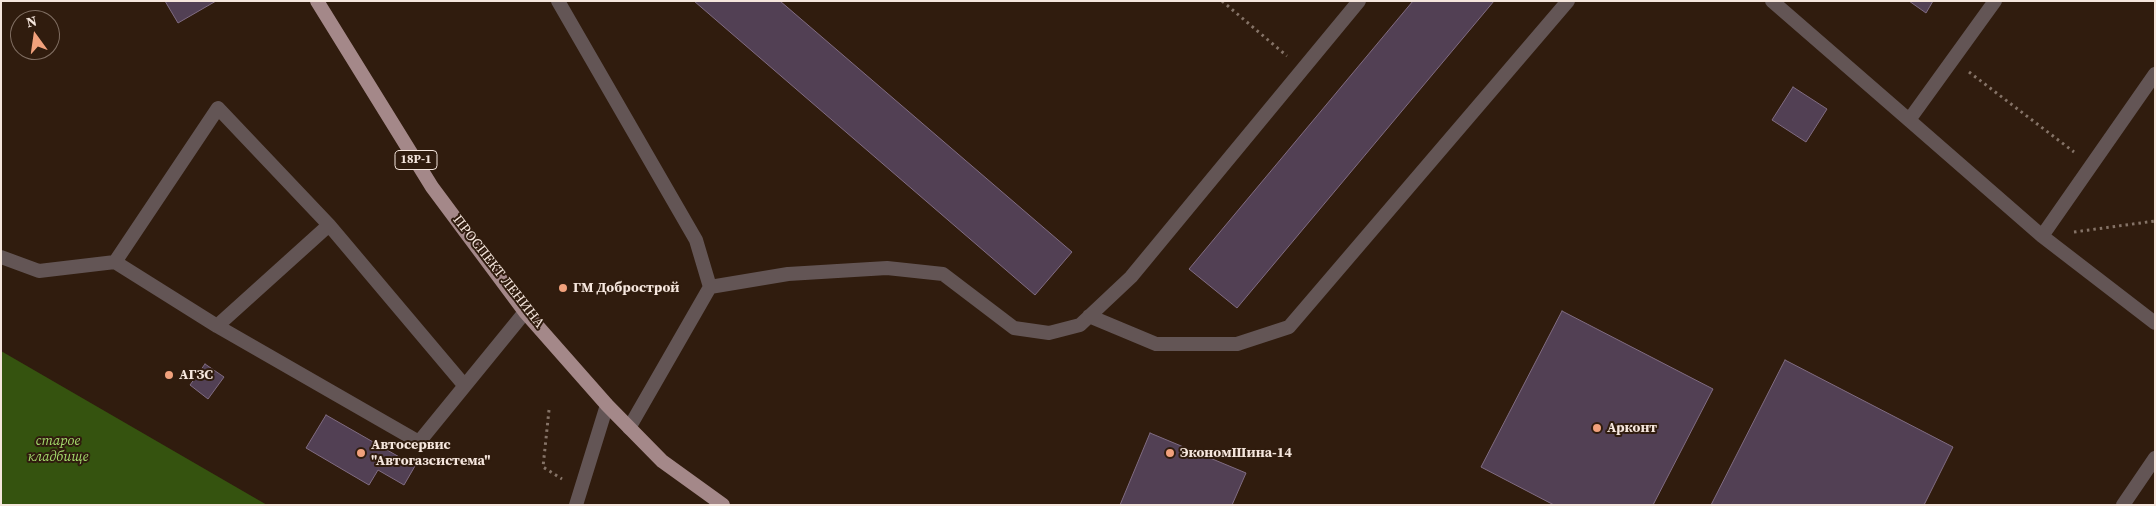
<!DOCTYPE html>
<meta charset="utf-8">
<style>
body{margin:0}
#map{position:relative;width:2156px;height:506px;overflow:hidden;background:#301c0e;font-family:"Source Serif 4",serif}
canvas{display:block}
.frame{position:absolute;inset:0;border:2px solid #f5e6dd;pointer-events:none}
.north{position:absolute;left:10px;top:10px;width:50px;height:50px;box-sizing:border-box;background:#301c0e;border:1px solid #7f6d61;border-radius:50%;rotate:346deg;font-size:14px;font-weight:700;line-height:20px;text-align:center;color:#f5e6dd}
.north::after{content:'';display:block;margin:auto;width:18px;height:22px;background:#f1a17c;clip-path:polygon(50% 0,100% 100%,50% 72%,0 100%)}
</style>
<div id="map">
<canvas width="2156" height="506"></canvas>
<div class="frame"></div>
<div class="north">N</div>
</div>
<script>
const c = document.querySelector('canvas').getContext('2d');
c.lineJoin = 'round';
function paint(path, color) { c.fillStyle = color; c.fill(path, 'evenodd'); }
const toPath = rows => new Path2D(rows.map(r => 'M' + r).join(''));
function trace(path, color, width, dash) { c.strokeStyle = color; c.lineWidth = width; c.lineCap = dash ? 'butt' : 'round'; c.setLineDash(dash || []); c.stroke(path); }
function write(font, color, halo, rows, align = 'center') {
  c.font = font + ' "Source Serif 4",serif'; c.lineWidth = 4; c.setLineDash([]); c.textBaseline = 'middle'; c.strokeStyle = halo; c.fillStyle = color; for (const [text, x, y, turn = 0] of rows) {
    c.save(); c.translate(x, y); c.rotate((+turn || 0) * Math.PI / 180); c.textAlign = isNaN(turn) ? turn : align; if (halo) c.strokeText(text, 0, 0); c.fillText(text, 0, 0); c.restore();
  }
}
const green = toPath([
 [1,351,267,505,1,505]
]);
const building = toPath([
 [165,1,216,1,178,23,165,1],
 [694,1,780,1,1072,252,1035,295,694,1],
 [1413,1,1494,1,1237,308,1189,269,1413,1],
 [1909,1,1933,1,1926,13,1909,1],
 [1793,87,1827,109,1806,142,1772,120,1793,87],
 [1562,311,1713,389,1653,505,1554,505,1481,467,1562,311],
 [1785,360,1953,447,1924,505,1711,505,1785,360],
 [205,364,224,377,208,399,190,385,205,364],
 [326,415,415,466,404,485,378,470,369,485,306,448,326,415],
 [1150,433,1246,473,1232,505,1120,505,1150,433]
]);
const path = toPath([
 [1222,1,1287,56],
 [1969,72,2074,152],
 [2074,232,2155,221],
 [549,410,543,467,562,479]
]);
const service = toPath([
 [558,1,696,240,710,287,629,428],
 [1772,1,1909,120],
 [1995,1,1909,120,2042,236,2155,323],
 [2042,236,2155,74],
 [1,257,39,271,115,262,217,326,419,442,525,312],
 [115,262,218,108,329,225,464,385],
 [710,287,788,274,887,268,943,274,1014,328,1049,333,1080,325,1131,277,1359,1],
 [1089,316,1156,344,1237,344,1289,327,1568,1],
 [217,326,329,225],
 [576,505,607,405]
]);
const minor = toPath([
 [2123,505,2155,458]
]);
const primary = toPath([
 [317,1,432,187,525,312,607,405,662,461,723,505]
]);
const markers = [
 [563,288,5,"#f1a17c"],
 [169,375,5,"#f1a17c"],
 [1597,428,5,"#f1a17c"],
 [361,453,5,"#f1a17c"],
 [1170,453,5,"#f1a17c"]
];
const shields = [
 [416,160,42]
];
const shieldNames = [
 ["18Р-1",416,160]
];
const streetNames = [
 ["ПРОСПЕКТ ЛЕНИНА",498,272,52]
];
const poiNames = [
 ["ГМ Добрострой",573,288],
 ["АГЗС",179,375],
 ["Арконт",1607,428],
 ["Автосервис",371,445],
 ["\"Автогазсистема\"",371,461],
 ["ЭкономШина-14",1180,453]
];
const parkNames = [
 ["старое",58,441],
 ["кладбище",58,457]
];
paint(green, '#35530f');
paint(building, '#524054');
trace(building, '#806c82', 1);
trace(path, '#857367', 3, [2.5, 4]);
trace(service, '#635555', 14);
trace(minor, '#635555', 14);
trace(primary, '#a48889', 14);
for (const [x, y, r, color] of markers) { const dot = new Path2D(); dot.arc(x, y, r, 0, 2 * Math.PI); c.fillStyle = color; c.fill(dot); trace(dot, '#301c0e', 2); }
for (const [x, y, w] of shields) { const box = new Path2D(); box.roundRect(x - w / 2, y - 9.5, w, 19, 4); c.fillStyle = '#301c0e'; c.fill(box); trace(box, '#f5e6dd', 1); }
write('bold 12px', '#f5e6dd', null, shieldNames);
write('14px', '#f5e6dd', '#301c0e', streetNames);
write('bold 14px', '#f5e6dd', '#301c0e', poiNames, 'left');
write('italic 14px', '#a5dc6d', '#301c0e', parkNames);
</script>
